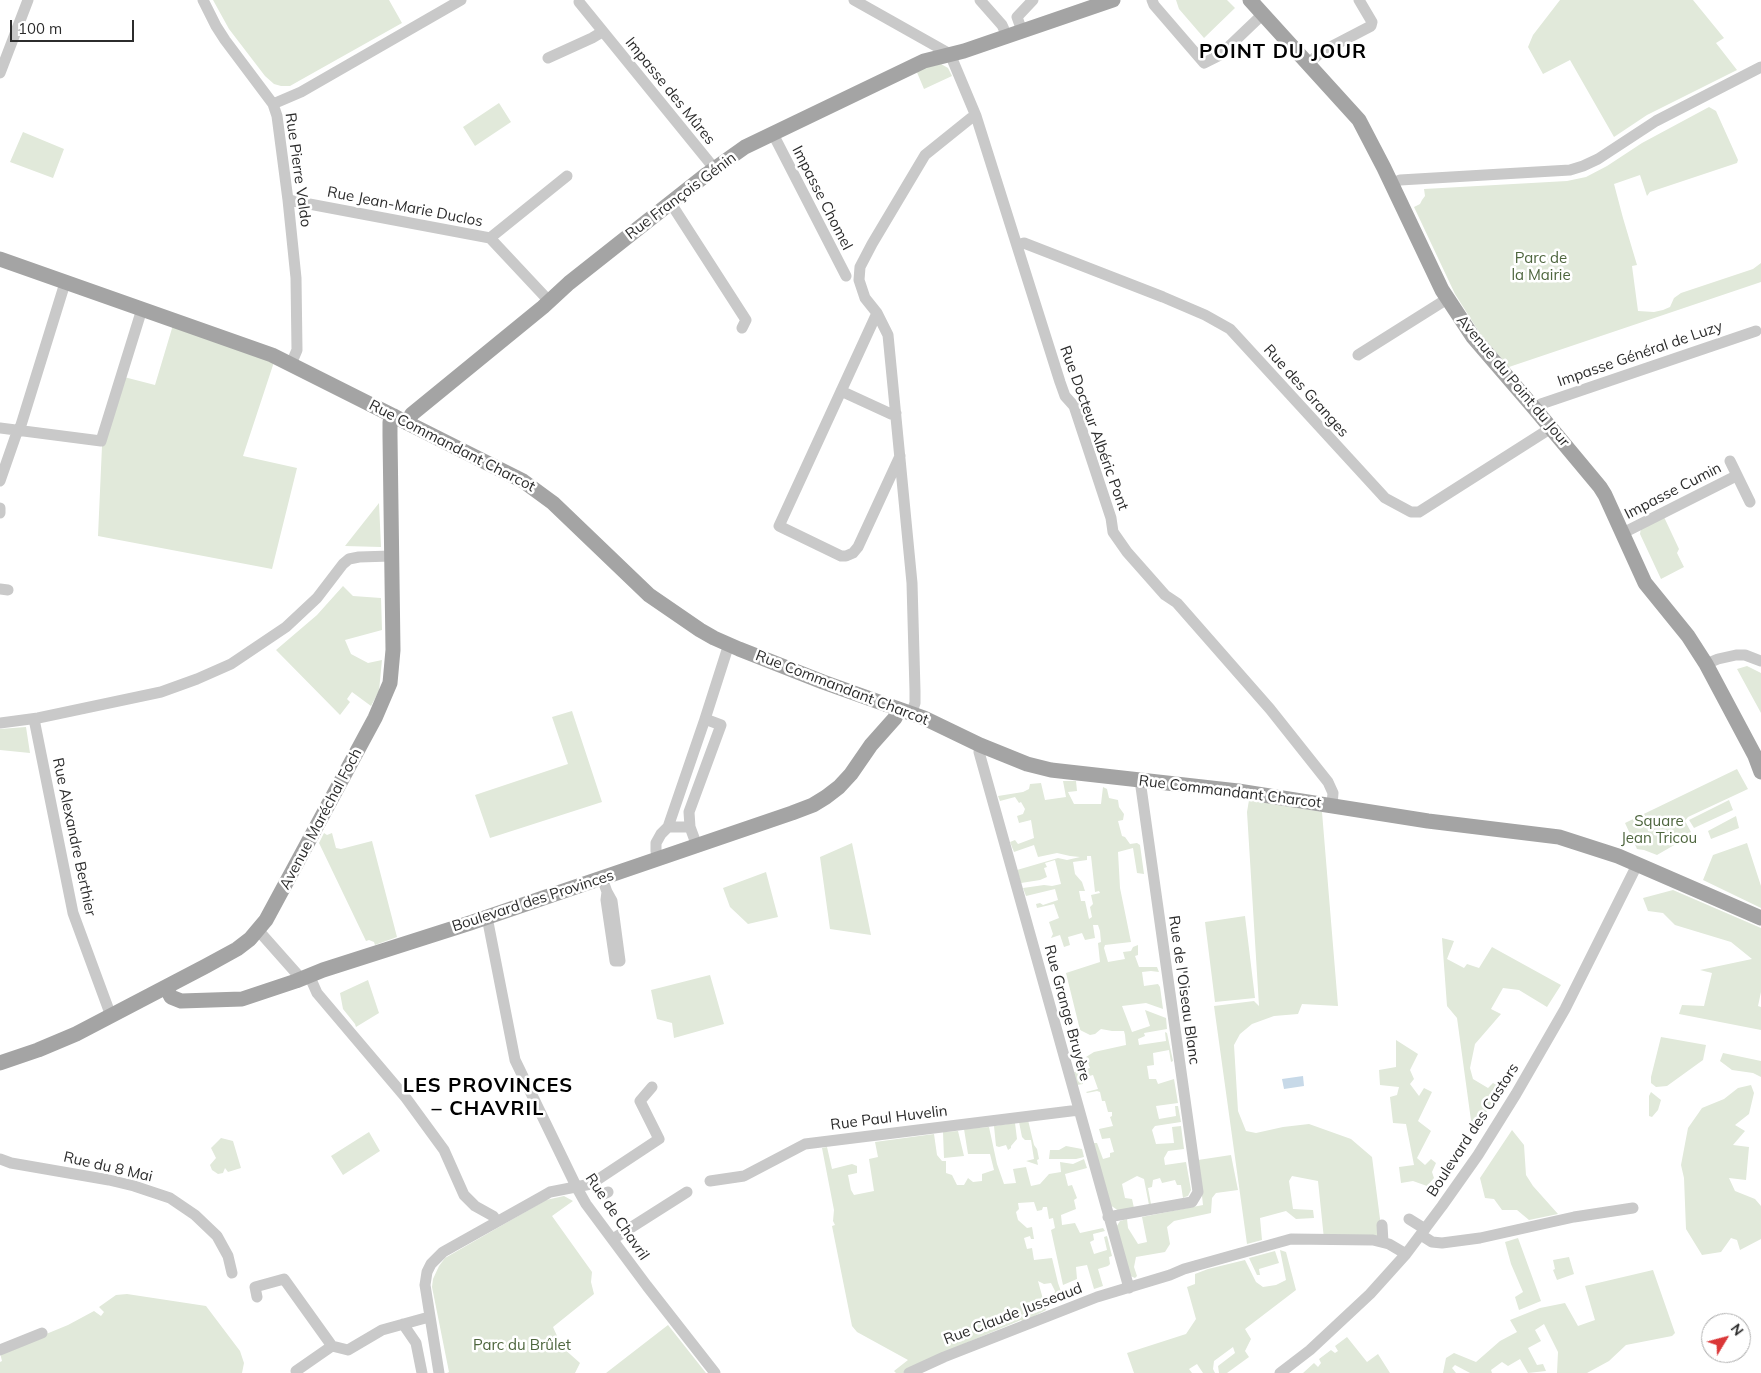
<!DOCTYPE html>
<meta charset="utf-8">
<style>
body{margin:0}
#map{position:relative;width:1761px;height:1373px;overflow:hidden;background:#fff;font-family:Mulish,sans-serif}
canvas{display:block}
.north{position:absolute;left:1701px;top:1313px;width:50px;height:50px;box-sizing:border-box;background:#fff;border:1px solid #ababab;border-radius:50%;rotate:53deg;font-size:14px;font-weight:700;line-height:20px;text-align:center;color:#2c2c2c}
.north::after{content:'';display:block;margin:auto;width:18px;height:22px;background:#da3738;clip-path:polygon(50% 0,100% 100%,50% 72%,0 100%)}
.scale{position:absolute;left:10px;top:20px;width:124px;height:22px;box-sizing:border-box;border:2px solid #2c2c2c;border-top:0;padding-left:6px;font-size:15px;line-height:18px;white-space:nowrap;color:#2c2c2c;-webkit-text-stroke:4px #fff;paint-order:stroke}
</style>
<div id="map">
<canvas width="1761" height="1373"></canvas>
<div class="north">N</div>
<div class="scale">100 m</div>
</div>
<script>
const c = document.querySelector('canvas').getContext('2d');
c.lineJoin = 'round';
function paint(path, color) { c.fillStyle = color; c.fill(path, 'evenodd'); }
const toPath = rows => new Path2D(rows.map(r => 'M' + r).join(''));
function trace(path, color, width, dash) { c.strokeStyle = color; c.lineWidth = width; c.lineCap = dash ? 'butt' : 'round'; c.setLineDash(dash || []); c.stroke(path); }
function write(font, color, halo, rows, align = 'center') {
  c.font = font + ' Mulish,sans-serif'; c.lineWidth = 5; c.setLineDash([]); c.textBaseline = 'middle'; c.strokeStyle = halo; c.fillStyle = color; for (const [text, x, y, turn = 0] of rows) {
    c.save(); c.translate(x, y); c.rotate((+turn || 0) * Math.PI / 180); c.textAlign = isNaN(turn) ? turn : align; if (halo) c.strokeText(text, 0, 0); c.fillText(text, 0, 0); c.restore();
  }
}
const green = toPath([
 [213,0,389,0,402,23,297,82,290,86,281,86,274,84,265,76,229,29],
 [1176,0,1227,0,1235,8,1204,38,1179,9],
 [1560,0,1693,0,1724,38,1716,43,1737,70,1647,115,1614,137,1570,60,1543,74,1528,47,1533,35],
 [941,64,948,68,952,76,924,89,916,70],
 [499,103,511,122,475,146,463,127],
 [1709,107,1716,111,1738,160,1737,163,1650,192,1647,196,1640,175,1614,184,1623,218,1637,265,1632,266,1638,311,1654,312,1663,310,1670,307,1674,298,1681,293,1753,269,1761,263,1761,282,1509,367,1481,335,1455,294,1414,207,1420,204,1422,200,1425,196,1424,189,1567,181,1586,177,1607,166,1642,143],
 [23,132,64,149,53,178,10,162],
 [173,325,274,362,243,456,297,468,272,569,98,536,102,446,124,377,155,385],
 [379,503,381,547,345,546],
 [1664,517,1679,549,1677,553,1684,567,1661,579,1640,534,1641,528],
 [343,586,353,596,381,598,382,630,345,640,351,654,368,663,382,660,379,691,371,706,352,692,347,699,350,702,340,715,276,650,317,615],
 [1747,666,1761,673,1761,713,1737,669],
 [572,711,602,802,490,838,475,795,568,764,552,717],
 [26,727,30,753,0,750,0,729],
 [1737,769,1748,789,1688,817,1685,821,1691,832,1688,837,1657,855,1644,850,1637,849,1625,823],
 [1063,781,1076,781,1077,791,1068,792,1074,804,1101,804,1103,787,1107,789,1109,798,1118,800,1119,807,1124,814,1123,820,1118,821,1122,836,1125,837,1130,844,1137,843,1140,845,1144,874,1137,873,1133,848,1118,852,1120,888,1131,942,1105,945,1104,948,1108,962,1125,959,1123,952,1131,951,1133,947,1138,945,1138,955,1135,956,1139,967,1157,967,1159,972,1151,971,1142,972,1144,986,1158,984,1160,987,1163,1009,1146,1003,1122,1006,1132,1032,1150,1026,1145,1010,1166,1018,1167,1029,1144,1033,1145,1036,1138,1039,1139,1045,1166,1041,1165,1032,1167,1033,1173,1061,1171,1062,1169,1050,1153,1053,1154,1065,1147,1066,1148,1072,1149,1079,1156,1079,1158,1084,1174,1079,1178,1103,1156,1106,1159,1119,1176,1116,1175,1106,1178,1106,1181,1122,1155,1126,1152,1130,1156,1144,1174,1143,1172,1127,1181,1126,1184,1149,1168,1151,1164,1158,1165,1165,1186,1162,1191,1190,1188,1196,1185,1197,1183,1198,1181,1185,1177,1185,1175,1180,1162,1183,1160,1178,1153,1180,1152,1187,1148,1188,1151,1204,1149,1205,1144,1179,1137,1176,1122,1184,1125,1198,1132,1199,1134,1208,1119,1211,1110,1205,1093,1143,1097,1143,1103,1159,1110,1157,1110,1153,1114,1152,1110,1138,1102,1139,1099,1129,1113,1126,1110,1117,1112,1116,1112,1112,1108,1112,1105,1101,1102,1101,1100,1092,1097,1091,1087,1093,1086,1092,1098,1089,1093,1075,1082,1078,1083,1084,1077,1085,1074,1072,1090,1068,1086,1057,1094,1052,1126,1045,1125,1035,1124,1031,1112,1031,1101,1029,1095,1034,1090,1035,1080,1030,1066,973,1100,962,1098,943,1101,942,1100,931,1098,925,1093,925,1095,938,1085,940,1082,933,1068,937,1070,945,1064,947,1060,935,1051,938,1053,934,1049,922,1059,918,1054,904,1037,908,1036,904,1040,903,1043,905,1058,900,1055,889,1026,896,1023,888,1044,885,1052,886,1061,884,1055,860,1045,863,1047,867,1044,868,1047,877,1040,880,1021,883,1017,870,1058,858,1067,860,1080,857,1070,856,1057,853,1038,857,1034,845,1014,852,1010,842,1015,840,1018,844,1034,838,1031,820,1019,823,1017,816,1023,814,1025,809,1021,802,1019,803,1015,797,1000,801,998,796,1023,792,1029,789,1030,784,1041,783,1045,800,1066,797],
 [1087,856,1091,856,1095,892,1099,891,1100,893,1091,895,1093,904,1090,907,1092,917,1089,919,1085,901,1081,901,1079,891,1085,891,1082,882,1075,874,1073,862,1087,860],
 [1249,800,1322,812,1338,1006,1302,1004,1298,1014,1274,1016,1252,1024,1240,1034,1234,1045,1238,1111,1246,1131,1256,1133,1283,1127,1309,1124,1351,1139,1372,1157,1383,1242,1324,1239,1318,1181,1292,1176,1289,1181,1293,1209,1313,1210,1314,1218,1296,1219,1286,1211,1260,1218,1262,1240,1247,1244,1214,1006,1254,1001,1259,1006,1247,812],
 [1729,800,1733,810,1694,828,1689,820],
 [1736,816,1739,828,1711,839,1708,831],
 [324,833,327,835,332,833,336,848,341,849,372,841,397,937,375,945,374,942,369,940,366,941,319,843],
 [852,843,871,935,830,929,820,857],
 [1747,843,1761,886,1761,908,1703,880,1713,855],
 [766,872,778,917,748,924,730,907,723,888],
 [1673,890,1761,928,1761,992,1758,1006,1761,1007,1761,1030,1679,1014,1682,1005,1704,1006,1712,973,1700,970,1752,959,1731,942,1675,925,1663,913,1648,911,1643,898],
 [1245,916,1255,998,1215,1002,1205,922],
 [1442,938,1454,941,1447,959,1464,968,1467,964,1479,968,1492,947,1561,985,1547,1007,1519,990,1503,988,1491,1009,1501,1014,1475,1044,1470,1068,1473,1079,1488,1088,1493,1083,1501,1087,1473,1135,1457,1018,1447,1006],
 [710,975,724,1024,674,1038,672,1023,657,1019,651,990],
 [368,980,379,1013,356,1027,355,1024,343,1009,340,993],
 [1661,1037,1706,1045,1703,1060,1667,1086,1656,1087,1651,1083,1651,1077],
 [1396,1040,1418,1054,1410,1070,1414,1079,1410,1084,1419,1096,1424,1088,1432,1092,1418,1121,1431,1131,1417,1158,1425,1165,1431,1159,1436,1163,1432,1172,1434,1178,1427,1186,1413,1181,1401,1183,1399,1167,1414,1165,1406,1124,1393,1123,1390,1097,1397,1095,1399,1087,1380,1085,1379,1070,1396,1067],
 [1723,1053,1761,1061,1761,1077,1753,1073,1732,1070,1720,1061],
 [1751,1085,1754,1093,1749,1114,1735,1125,1745,1131,1733,1145,1749,1147,1746,1180,1729,1178,1735,1191,1755,1199,1761,1206,1761,1239,1740,1250,1737,1240,1731,1238,1721,1252,1702,1255,1686,1229,1684,1178,1681,1165,1688,1128,1702,1108,1724,1099,1738,1088],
 [1651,1092,1661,1100,1658,1110,1652,1117,1649,1116,1649,1096],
 [1028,1120,1034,1145,1037,1149,1039,1159,1037,1160,1038,1165,1026,1161,1034,1159,1031,1140,1025,1140,1022,1137,1019,1122],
 [1015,1123,1017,1139,1011,1146,1011,1148,1008,1150,1006,1145,999,1147,996,1146,994,1126],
 [989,1127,997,1164,1004,1184,1016,1183,1013,1169,1026,1167,1031,1186,1040,1184,1049,1174,1061,1172,1060,1162,1073,1164,1084,1159,1087,1168,1065,1174,1068,1186,1072,1185,1077,1198,1074,1200,1076,1209,1061,1215,1062,1225,1075,1223,1080,1233,1103,1228,1105,1231,1093,1234,1094,1240,1090,1242,1094,1254,1107,1250,1104,1237,1107,1236,1112,1256,1109,1257,1110,1264,1108,1266,1098,1269,1103,1286,1094,1289,1087,1265,1076,1267,1077,1279,1063,1285,1051,1230,1055,1228,1053,1218,1049,1219,1047,1207,1043,1207,1042,1210,1037,1211,1034,1202,1018,1203,1019,1209,1016,1212,1018,1220,1027,1228,1032,1227,1034,1239,1031,1239,1030,1236,1024,1238,1027,1249,1032,1248,1034,1260,1052,1258,1058,1283,1063,1297,1052,1302,1055,1291,1051,1283,1044,1284,1038,1281,1046,1310,1023,1322,1021,1320,947,1351,903,1373,896,1373,894,1371,908,1360,857,1332,852,1326,832,1226,835,1225,833,1221,834,1210,822,1148,827,1147,832,1169,852,1164,857,1166,857,1173,848,1175,851,1190,854,1195,874,1191,869,1159,878,1157,875,1142,934,1134,937,1155,942,1161,946,1161,946,1173,952,1175,957,1185,964,1185,968,1178,973,1182,982,1181,982,1174,994,1170,990,1154,968,1154,964,1129],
 [1512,1130,1524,1145,1526,1175,1533,1186,1558,1214,1529,1220,1517,1210,1502,1210,1494,1199,1485,1198,1480,1178],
 [958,1131,964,1156,944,1158,943,1132],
 [369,1132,380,1151,343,1175,331,1156],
 [221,1138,233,1141,241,1168,228,1172,225,1168,223,1173,218,1174,212,1170,210,1165,216,1158,211,1148],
 [1066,1146,1082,1149,1084,1157,1076,1159,1049,1159,1050,1150,1059,1150],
 [1231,1155,1238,1190,1216,1193,1212,1198,1211,1213,1174,1221,1167,1227,1170,1244,1165,1252,1136,1257,1134,1267,1137,1276,1135,1278,1128,1275,1115,1229,1120,1221,1127,1219,1128,1228,1138,1244,1147,1242,1142,1217,1203,1205,1198,1160],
 [564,1196,573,1201,552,1216,592,1272,591,1282,594,1294,553,1327,562,1347,580,1363,575,1373,447,1373,449,1372,432,1287,433,1279,439,1266,445,1258,546,1200],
 [1518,1238,1541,1301,1519,1310,1515,1297,1523,1292,1511,1264,1505,1242],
 [1280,1250,1286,1252,1296,1290,1245,1329,1251,1339,1245,1351,1249,1357,1227,1373,1219,1373,1218,1366,1235,1353,1233,1347,1214,1361,1213,1369,1215,1373,1203,1373,1197,1364,1189,1369,1192,1373,1134,1373,1127,1353,1186,1334,1196,1319,1187,1287,1195,1284,1195,1274,1208,1269,1245,1260,1256,1282,1263,1287,1276,1285,1286,1280],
 [1275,1251,1279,1263,1259,1269,1260,1275,1257,1275,1249,1258],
 [1569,1257,1574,1274,1557,1280,1553,1270,1555,1269,1553,1260],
 [1653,1270,1675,1333,1672,1336,1626,1345,1609,1361,1587,1373,1557,1373,1558,1352,1544,1324,1535,1330,1541,1341,1528,1348,1537,1365,1543,1364,1546,1371,1528,1373,1520,1359,1508,1366,1502,1362,1491,1370,1492,1373,1470,1373,1455,1365,1452,1368,1456,1373,1443,1373,1446,1358,1454,1353,1476,1362,1500,1341,1517,1332,1510,1320,1540,1308,1565,1303,1578,1326,1595,1320,1585,1286],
 [127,1294,206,1306,240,1351,244,1363,242,1373,0,1373,0,1362,2,1361,0,1353,68,1325,94,1311,101,1316,104,1312,99,1307,116,1295],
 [668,1325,706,1373,606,1373],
 [1347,1337,1367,1362,1378,1354,1390,1373,1303,1373,1314,1363,1318,1367,1321,1363,1319,1359,1331,1350,1335,1353,1338,1351,1335,1346]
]);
const water = toPath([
 [1303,1076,1304,1086,1284,1089,1282,1079]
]);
const minor = toPath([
 [203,0,216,26,225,40,273,104,277,116,288,200,296,278,297,350,291,364],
 [854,0,950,54,976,116,1060,382,1065,396,1074,406,1111,518,1113,532,1127,552,1165,595,1177,603,1270,709,1328,782,1333,793,1332,805],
 [980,0,1002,25,1007,36],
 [1152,0,1154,5,1204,63,1220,55,1263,14],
 [579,2,714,168],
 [1022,31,1017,17,1033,0],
 [548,58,592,38,602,32],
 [1307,64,1323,51,1371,26,1372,22,1359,0],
 [0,73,28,0],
 [273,104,301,92,461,0],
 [773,134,846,276],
 [1391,184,1400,180,1570,170,1583,166,1598,159,1656,121,1761,67],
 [288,200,490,238,549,301],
 [670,202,746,320,742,328],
 [490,238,567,176],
 [1018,245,1024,243,1163,297,1205,315,1230,329,1385,498,1411,512,1419,512,1551,428],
 [877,313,779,526,841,556,846,556,853,553,858,547,900,456],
 [1358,355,1447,299],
 [841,391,891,414,896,413],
 [1535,409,1541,404,1756,331],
 [0,428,101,441,142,309],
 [1730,461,1750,502],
 [0,481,16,435,21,425,65,283],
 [0,508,0,513],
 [1623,533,1736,476],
 [0,589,8,590],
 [1706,664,1718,659,1736,655,1745,655,1761,661],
 [911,714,915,703,915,691,912,583,888,335,877,313,865,298,859,280,860,267,872,244,925,155,971,118,976,116],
 [34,719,73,913,111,1016],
 [705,719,729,644],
 [0,723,38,718,161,692,197,679,231,664,286,627,317,598,343,564,349,559,359,557,391,556],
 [980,745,979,752,1129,1288],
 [668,827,705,719,721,725,689,812,690,827],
 [659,859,656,851,656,843,661,834,668,827,690,827,697,846],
 [602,878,607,892,612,901,620,961,615,961,606,900,607,892],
 [487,917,515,1060,577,1188,586,1204,647,1286,715,1373],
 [258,930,297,974,300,980],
 [309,975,317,993,406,1098,444,1150,464,1195,475,1206,493,1216,497,1221],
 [0,1159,11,1163,109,1180,134,1186,170,1198,195,1215,217,1236,228,1256,232,1273],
 [710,1181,744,1176,805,1144,1079,1110],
 [604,1194,608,1192],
 [1108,1217,1192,1202,1198,1192,1140,780],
 [1409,1219,1425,1229],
 [1382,1225,1383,1242],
 [1421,1235,1432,1242,1442,1243,1480,1238,1574,1217,1633,1208],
 [613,1239,687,1192],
 [257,1297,255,1287,284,1279,332,1346,348,1350,382,1330,429,1317],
 [403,1324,416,1343,422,1373],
 [0,1350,42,1333],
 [296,1371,332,1346],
 [439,1373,425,1285,427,1272,431,1264,443,1252,543,1196,550,1192,591,1184,659,1139,640,1101,652,1087],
 [909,1373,944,1357,1097,1297,1170,1275,1184,1269,1291,1239,1373,1240,1389,1244,1406,1254],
 [1280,1373,1310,1350,1370,1294,1406,1254,1442,1206,1478,1155,1516,1094,1565,1009,1637,865]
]);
const major = toPath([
 [1250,0,1359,120,1384,168,1442,290,1473,337,1535,409,1600,487,1605,495,1645,583,1688,636,1706,664,1755,756,1761,772],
 [0,259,272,355,523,481,553,503,649,595,700,630,714,638,739,649,823,682,924,718,980,745,1027,764,1051,770,1238,791,1428,821,1559,837,1618,856,1761,918],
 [407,423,412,414,543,307,569,283,707,174,745,147,924,61,964,51,1113,0],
 [166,987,171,997,181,1001,242,999,296,981,323,970,470,923,792,813,813,805,826,797,839,787,851,774,871,745,895,718,899,709],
 [0,1063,38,1050,76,1034,206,966,237,949,250,939,266,920,375,718,390,683,393,650,390,436,390,422,394,416]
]);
const streetNames = [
 ["Impasse des Mûres",670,91,51],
 ["Rue Pierre Valdo",298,170,82],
 ["Rue François Génin",681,196,-37],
 ["Impasse Chomel",822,198,63],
 ["Rue Jean-Marie Duclos",405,207,11],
 ["Impasse Général de Luzy",1640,354,-19],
 ["Avenue du Point du Jour",1513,381,50],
 ["Rue des Granges",1306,391,48],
 ["Rue Docteur Albéric Pont",1094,428,70],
 ["Rue Commandant Charcot",452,446,27],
 ["Impasse Cumin",1673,491,-27],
 ["Rue Commandant Charcot",842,688,21],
 ["Rue Commandant Charcot",1230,792,7],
 ["Avenue Maréchal Foch",321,819,-62],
 ["Rue Alexandre Berthier",74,837,78],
 ["Boulevard des Provinces",533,901,-18],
 ["Rue de l'Oiseau Blanc",1184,990,82],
 ["Rue Grange Bruyère",1067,1013,75],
 ["Rue Paul Huvelin",889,1118,-7],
 ["Boulevard des Castors",1473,1130,-57],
 ["Rue du 8 Mai",108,1167,13],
 ["Rue de Chavril",617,1217,56],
 ["Rue Claude Jusseaud",1013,1314,-21]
];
const parkNames = [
 ["Parc de",1541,258],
 ["la Mairie",1541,275],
 ["Square",1659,821],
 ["Jean Tricou",1659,838],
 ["Parc du Brûlet",522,1345]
];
const districtNames = [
 ["POINT DU JOUR",1283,52],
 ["LES PROVINCES",488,1086],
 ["– CHAVRIL",488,1109]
];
paint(green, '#e1e9da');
paint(water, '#c7d9e8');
trace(minor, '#c9c9c9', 11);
trace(major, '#a4a4a4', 15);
write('15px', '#2c2c2c', '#fff', streetNames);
write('15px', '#4d653d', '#fff', parkNames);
c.letterSpacing = '1px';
write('bold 20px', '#000', '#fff', districtNames);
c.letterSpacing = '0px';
</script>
